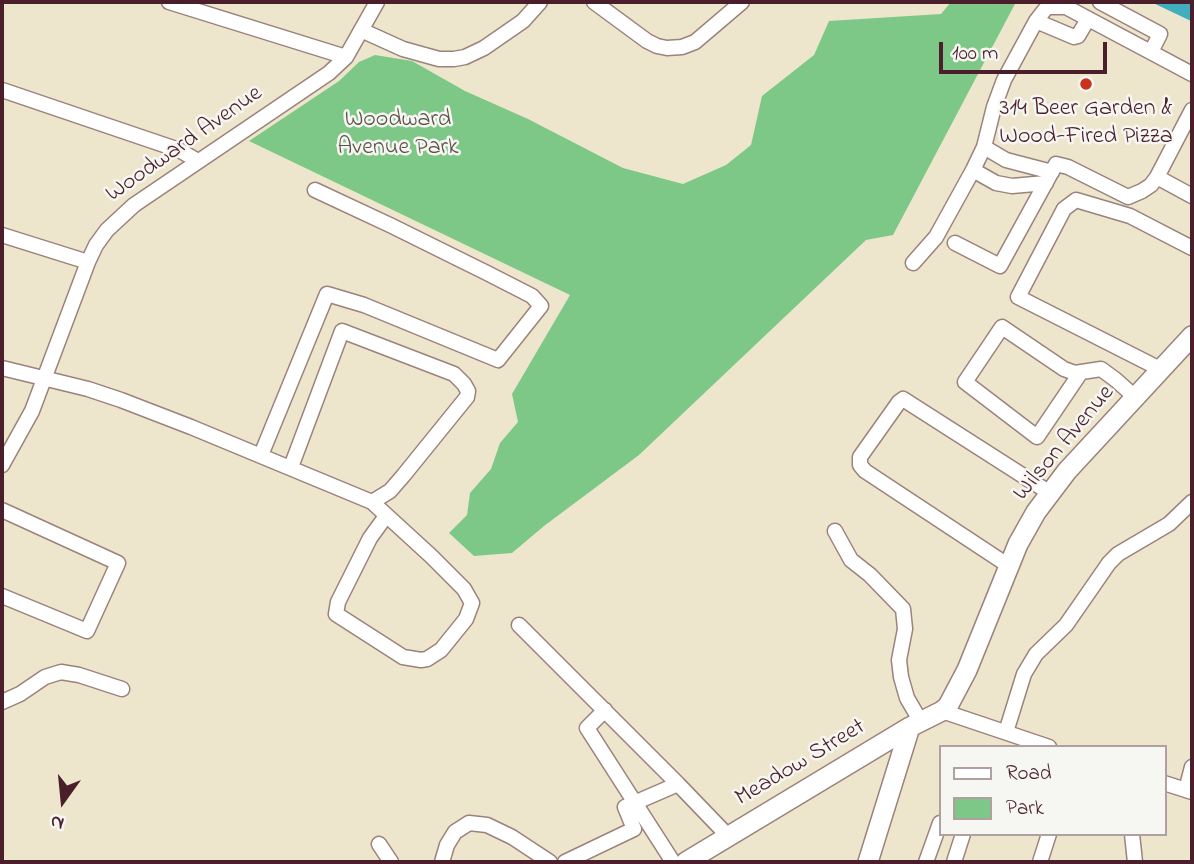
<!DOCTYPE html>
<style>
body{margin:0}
#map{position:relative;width:1194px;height:864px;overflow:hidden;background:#eee6cc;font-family:"Indie Flower",sans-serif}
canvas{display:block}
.frame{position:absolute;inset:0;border:4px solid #4a1f2b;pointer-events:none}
.legend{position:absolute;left:939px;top:745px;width:228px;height:91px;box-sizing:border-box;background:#f6f6f2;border:2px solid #b1a0a2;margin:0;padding:9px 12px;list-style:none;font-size:21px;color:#4a1f2b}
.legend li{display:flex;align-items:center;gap:14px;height:35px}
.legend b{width:35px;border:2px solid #b1a0a2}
.north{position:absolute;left:28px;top:766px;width:70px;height:70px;-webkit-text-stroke:5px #f6f6f2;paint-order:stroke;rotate:195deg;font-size:19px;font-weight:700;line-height:28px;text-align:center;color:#4a1f2b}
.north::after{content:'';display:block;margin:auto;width:24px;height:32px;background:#4a1f2b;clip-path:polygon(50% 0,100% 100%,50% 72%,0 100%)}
.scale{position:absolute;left:939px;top:42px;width:168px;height:32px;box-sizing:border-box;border:4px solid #4a1f2b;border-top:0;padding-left:9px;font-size:21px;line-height:24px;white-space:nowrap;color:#4a1f2b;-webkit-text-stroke:5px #f6f6f2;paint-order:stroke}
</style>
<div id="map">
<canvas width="1194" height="864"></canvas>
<div class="frame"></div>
<ul class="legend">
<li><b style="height:9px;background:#fff"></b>Road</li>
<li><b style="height:19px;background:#7dc886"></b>Park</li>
</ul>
<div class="north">N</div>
<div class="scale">100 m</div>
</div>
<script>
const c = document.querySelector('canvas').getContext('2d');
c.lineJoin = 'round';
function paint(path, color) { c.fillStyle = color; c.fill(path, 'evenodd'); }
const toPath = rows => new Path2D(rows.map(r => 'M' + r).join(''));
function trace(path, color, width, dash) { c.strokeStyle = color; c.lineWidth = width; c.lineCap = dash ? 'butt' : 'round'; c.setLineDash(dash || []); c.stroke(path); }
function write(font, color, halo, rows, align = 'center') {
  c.font = font + ' "Indie Flower",sans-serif'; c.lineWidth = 5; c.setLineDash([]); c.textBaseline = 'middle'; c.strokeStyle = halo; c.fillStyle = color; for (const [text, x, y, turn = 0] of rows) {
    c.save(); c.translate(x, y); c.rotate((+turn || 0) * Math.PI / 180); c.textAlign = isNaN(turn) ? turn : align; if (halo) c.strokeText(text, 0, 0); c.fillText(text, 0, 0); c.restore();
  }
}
const green = toPath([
 [951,2,1016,2,893,235,866,240,639,455,544,526,512,553,474,556,449,533,467,515,470,493,491,469,500,443,518,422,512,394,570,295,249,141,339,81,359,62,375,55,412,61,465,91,528,119,623,168,683,184,726,165,751,145,762,96,814,55,829,21,941,14]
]);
const water = toPath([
 [1151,2,1192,2,1192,23,1191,21]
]);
const minor = toPath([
 [169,2,346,57],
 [594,2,647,41,657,46,667,48,682,47,695,42,742,2],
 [1100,2,1160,34,1151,52],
 [1036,21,1074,37,1078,36,1088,19],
 [361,30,403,49,439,59,454,59,465,57,484,48,523,21,540,2],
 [2,90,179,150,198,161],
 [984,147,1006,160,1052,172],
 [973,170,996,183,1012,186,1046,183],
 [1157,177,1192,196],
 [2,235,88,262],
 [955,243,1000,266,1056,164,1068,167,1128,197,1142,191,1151,185,1157,177,1192,110],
 [913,263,936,237,973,170,984,147,994,107,1004,80,1036,21,1047,7,1066,7,1192,74],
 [2,368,88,389,121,400,191,427,372,502,431,556,464,589,472,603,466,619,441,650,427,659,421,660,403,657,336,614,338,602,370,538,386,516],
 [1162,370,1018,297,1064,209,1076,200,1130,216,1192,248],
 [1081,372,1037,437,965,382,1002,327,1064,369,1075,373,1101,369,1116,380,1136,398],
 [261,455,327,294,364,305,498,360,541,306,532,296,487,273,392,226,315,190],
 [2,465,32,411,88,262,96,245,107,230,134,205,329,73,346,57,377,2],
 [291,467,342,331,454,374,464,384,468,391,467,397,403,476,390,491,372,502],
 [2,510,118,563,87,631,2,596],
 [835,531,851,560,870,575,903,609,905,629,899,660,901,677,907,698,921,722],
 [1009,566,865,471,860,465,860,457,899,402,903,399,1050,493],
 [519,625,678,784],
 [2,702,20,694,45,677,61,672,79,675,122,689],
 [605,710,587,728,673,862],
 [942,711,1049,747],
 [1006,732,1024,674,1036,654,1066,625,1109,563,1118,554,1169,524,1192,502],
 [1164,783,1192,792],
 [1186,790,1192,767],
 [1132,834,1135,862],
 [379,844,391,862],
 [442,862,447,845,455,832,469,823,487,825,512,837,550,862],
 [565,862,634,829,625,807,678,784,729,837],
 [926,862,940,823],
 [954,862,963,834],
 [1040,862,1049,834]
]);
const major = toPath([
 [686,862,910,727,942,711,948,706,967,670,1018,544,1036,512,1067,471,1192,336],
 [868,862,910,727]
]);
const markers = [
 [1086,84,7,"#c8321e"]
];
const poiNames = [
 ["314 Beer Garden &",1086,110],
 ["Wood-Fired Pizza",1086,138]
];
const parkNames = [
 ["Woodward",398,121],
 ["Avenue Park",398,149]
];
const streetNames = [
 ["Woodward Avenue",185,145,-35],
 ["Wilson Avenue",1065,444,-50],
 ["Meadow Street",801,764,-31]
];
paint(green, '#7dc886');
paint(water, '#41aebe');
trace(minor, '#9c827c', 17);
trace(major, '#9c827c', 22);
trace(minor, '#fff', 14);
trace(major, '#fff', 19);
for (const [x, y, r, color] of markers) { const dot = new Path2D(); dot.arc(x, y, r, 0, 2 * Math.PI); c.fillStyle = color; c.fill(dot); trace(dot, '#f6f6f2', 2.5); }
write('24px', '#4a1f2b', '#f6f6f2', poiNames);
write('24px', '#595246', '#f6f6f2', parkNames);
write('24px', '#4a1f2b', '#f6f6f2', streetNames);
</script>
